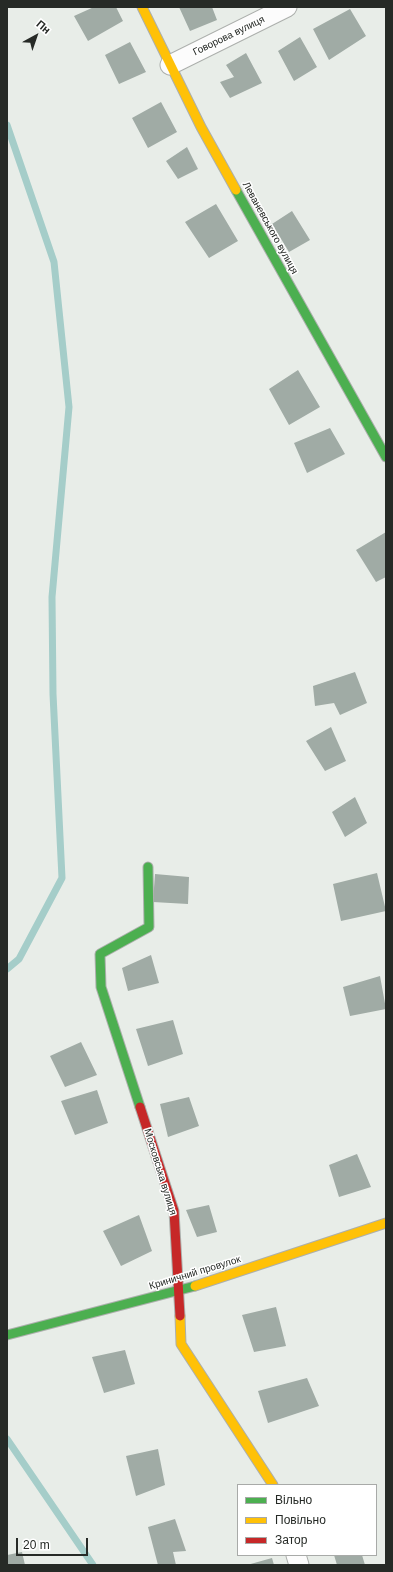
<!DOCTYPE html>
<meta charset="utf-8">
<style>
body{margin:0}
#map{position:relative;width:393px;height:1572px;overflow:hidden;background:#e8ede8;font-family:Helvetica,sans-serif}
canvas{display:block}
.frame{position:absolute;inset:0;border:8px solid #262a26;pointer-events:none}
.legend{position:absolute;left:237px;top:1484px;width:140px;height:72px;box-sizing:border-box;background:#fff;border:1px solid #a8aaa8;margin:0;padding:5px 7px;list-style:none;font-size:12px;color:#262a26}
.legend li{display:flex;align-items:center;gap:8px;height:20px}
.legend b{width:20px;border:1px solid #a8aaa8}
.north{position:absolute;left:16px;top:16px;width:40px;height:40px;-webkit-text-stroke:3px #fff;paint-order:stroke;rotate:40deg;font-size:11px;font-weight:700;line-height:16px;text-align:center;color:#262a26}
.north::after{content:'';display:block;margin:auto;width:14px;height:18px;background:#262a26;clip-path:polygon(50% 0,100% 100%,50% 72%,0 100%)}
.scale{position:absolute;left:16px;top:1538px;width:72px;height:18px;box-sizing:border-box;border:2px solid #262a26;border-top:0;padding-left:5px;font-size:12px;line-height:14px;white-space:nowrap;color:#262a26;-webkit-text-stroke:3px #fff;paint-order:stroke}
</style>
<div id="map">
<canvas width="393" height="1572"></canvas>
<div class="frame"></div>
<ul class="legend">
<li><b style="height:5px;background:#4caf50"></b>Вільно</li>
<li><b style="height:5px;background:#ffc107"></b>Повільно</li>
<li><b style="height:5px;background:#c62828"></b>Затор</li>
</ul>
<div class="north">Пн</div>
<div class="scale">20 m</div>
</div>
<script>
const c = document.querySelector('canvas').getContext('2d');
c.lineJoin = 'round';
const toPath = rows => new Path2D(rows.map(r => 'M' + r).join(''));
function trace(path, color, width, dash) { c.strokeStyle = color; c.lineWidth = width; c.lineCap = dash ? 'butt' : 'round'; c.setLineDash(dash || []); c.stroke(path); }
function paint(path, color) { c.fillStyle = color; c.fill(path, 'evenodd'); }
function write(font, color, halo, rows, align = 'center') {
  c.font = font + ' Helvetica,sans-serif'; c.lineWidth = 3; c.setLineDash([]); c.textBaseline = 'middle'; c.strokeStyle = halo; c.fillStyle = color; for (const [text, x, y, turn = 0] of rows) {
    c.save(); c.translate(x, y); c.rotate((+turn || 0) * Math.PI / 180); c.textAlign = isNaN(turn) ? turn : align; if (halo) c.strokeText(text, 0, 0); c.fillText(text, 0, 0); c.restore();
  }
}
const stream = toPath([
 [7,125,54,262,69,407,52,597,53,694,62,878,19,959,7,969],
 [7,1439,93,1565]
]);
const building = toPath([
 [94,7,116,7,123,21,88,41,74,16],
 [179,7,212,7,217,20,190,31],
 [350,9,366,36,329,60,313,29],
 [300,37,317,67,294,81,278,51],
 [130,42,146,72,119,84,105,55],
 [246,53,262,83,230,98,220,82,234,77,226,65],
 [161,102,177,132,148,148,132,118],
 [187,147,198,169,178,179,166,161],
 [216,204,238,241,209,258,185,222],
 [292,211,310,240,289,252,272,224],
 [298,370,320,407,289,425,269,389],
 [330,428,345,454,307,473,294,443],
 [386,532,386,577,376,582,356,550],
 [355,672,367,703,340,715,334,703,315,706,313,686],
 [331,727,346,761,325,771,306,741],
 [355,797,367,823,345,837,332,812],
 [377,873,386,911,341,921,333,884],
 [155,874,189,877,188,904,153,902],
 [151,955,159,983,128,991,122,968],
 [380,976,386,1009,350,1016,343,987],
 [173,1020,183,1054,148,1066,136,1029],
 [81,1042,97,1075,65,1087,50,1056],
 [97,1090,108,1123,75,1135,61,1101],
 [189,1097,199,1126,168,1137,160,1104],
 [357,1154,371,1187,339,1197,329,1165],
 [209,1205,217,1232,197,1237,186,1210],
 [139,1215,152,1251,121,1266,103,1231],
 [276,1307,286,1346,254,1352,242,1315],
 [125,1350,135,1384,104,1393,92,1357],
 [307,1378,319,1406,268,1423,258,1391],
 [158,1449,165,1485,136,1496,126,1456],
 [175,1519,186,1551,173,1552,176,1565,158,1565,148,1527],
 [22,1552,25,1565,7,1565,7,1555],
 [334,1555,362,1555,365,1565,337,1565],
 [272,1558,274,1565,247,1565]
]);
const street = toPath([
 [170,65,287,7],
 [296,1555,299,1565]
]);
const fast = toPath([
 [236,190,386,457],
 [140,1107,101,987,100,954,149,927,148,867],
 [7,1335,195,1286]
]);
const slow = toPath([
 [142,7,201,127,236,190],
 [195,1286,386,1223],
 [180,1316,181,1344,273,1485]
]);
const jam = toPath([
 [140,1107,174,1211,180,1316]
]);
const streetNames = [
 ["Говорова вулиця",229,36,-26],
 ["Леваневського вулиця",270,228,61],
 ["Московська вулиця",160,1172,73],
 ["Криничний провулок",195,1273,-17]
];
trace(stream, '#a5cdc9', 7);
paint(building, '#a0aba5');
trace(street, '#acafac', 21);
trace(fast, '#acafac', 11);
trace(slow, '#acafac', 11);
trace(jam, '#acafac', 11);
trace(street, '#fcfcfc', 19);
trace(fast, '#4caf50', 9);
trace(slow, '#ffc107', 9);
trace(jam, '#c62828', 9);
write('10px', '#262a26', '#fff', streetNames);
</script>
